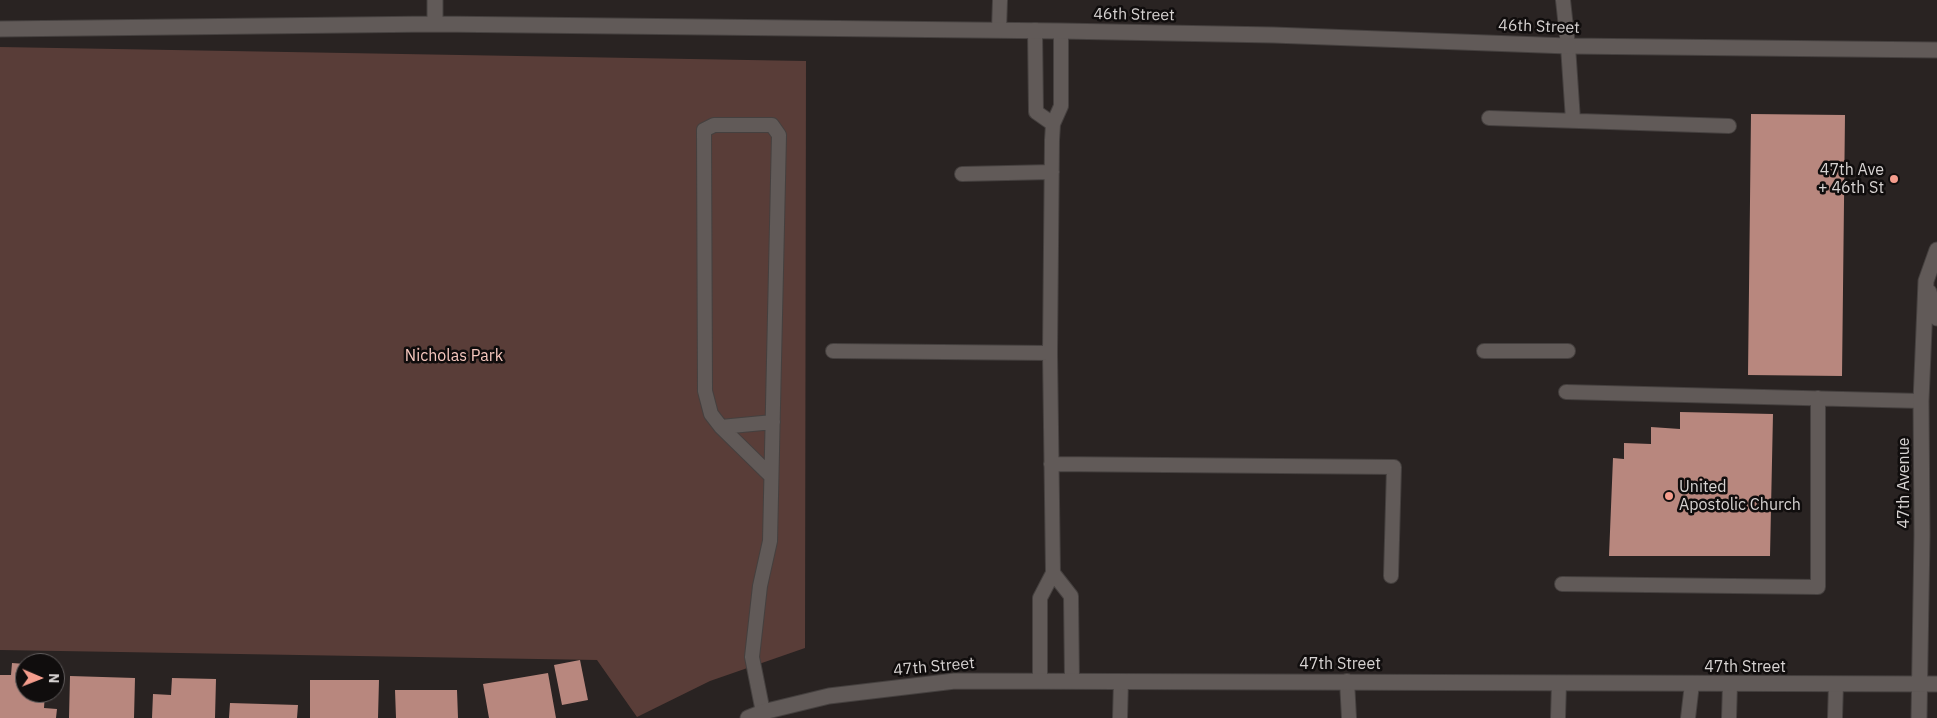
<!DOCTYPE html>
<style>
body{margin:0}
#map{position:relative;width:1937px;height:718px;overflow:hidden;background:#292322;font-family:"IBM Plex Sans",sans-serif}
canvas{display:block}
.north{position:absolute;left:15px;top:653px;width:50px;height:50px;box-sizing:border-box;background:#100d0d;border:1px solid #605c5c;border-radius:50%;rotate:91deg;font-size:14px;font-weight:700;line-height:20px;text-align:center;color:#d7d3d2}
.north::after{content:'';display:block;margin:auto;width:18px;height:22px;background:#f59d8d;clip-path:polygon(50% 0,100% 100%,50% 72%,0 100%)}
</style>
<div id="map">
<canvas width="1937" height="718"></canvas>
<div class="north">N</div>
</div>
<script>
const c = document.querySelector('canvas').getContext('2d');
c.lineJoin = 'round';
function paint(path, color) { c.fillStyle = color; c.fill(path, 'evenodd'); }
const toPath = rows => new Path2D(rows.map(r => 'M' + r).join(''));
function trace(path, color, width, dash) { c.strokeStyle = color; c.lineWidth = width; c.lineCap = dash ? 'butt' : 'round'; c.setLineDash(dash || []); c.stroke(path); }
function write(font, color, halo, rows, align = 'center') {
  c.font = font + ' "IBM Plex Sans",sans-serif'; c.lineWidth = 5; c.setLineDash([]); c.textBaseline = 'middle'; c.strokeStyle = halo; c.fillStyle = color; for (const [text, x, y, turn = 0] of rows) {
    c.save(); c.translate(x, y); c.rotate((+turn || 0) * Math.PI / 180); c.textAlign = isNaN(turn) ? turn : align; if (halo) c.strokeText(text, 0, 0); c.fillText(text, 0, 0); c.restore();
  }
}
const green = toPath([
 [0,47,806,61,805,648,710,681,637,717,597,660,0,650]
]);
const building = toPath([
 [1751,114,1845,115,1842,376,1748,375],
 [1680,412,1773,414,1770,556,1609,556,1613,458,1624,459,1624,443,1651,444,1651,427,1680,429],
 [580,660,588,700,562,705,554,665],
 [12,663,25,664,25,693,45,693,44,708,57,709,56,718,0,718,0,675,11,675],
 [548,673,556,718,489,718,483,684],
 [70,676,135,678,134,718,69,718],
 [172,678,216,679,215,718,152,718,153,694,171,695],
 [310,680,379,680,378,718,310,718],
 [395,690,457,690,458,718,396,718],
 [230,703,298,705,297,718,229,718]
]);
const lane = toPath([
 [1563,0,1568,46,1573,120],
 [999,30,1000,0],
 [1035,30,1036,112,1053,124],
 [1489,118,1729,126],
 [962,174,1052,172],
 [833,351,1050,353],
 [1484,351,1568,351],
 [1566,392,1921,401],
 [721,427,773,422],
 [1051,464,1394,467,1391,576],
 [1053,573,1071,596,1072,681],
 [1562,584,1818,587,1818,398],
 [1040,680,1040,598,1053,573,1050,353,1052,140,1053,124,1061,106,1061,31],
 [1347,681,1349,718],
 [763,712,752,657,760,586,770,541,779,135,772,125,714,125,704,130,705,391,711,414,721,427,771,476],
 [1120,718,1121,681],
 [1558,718,1559,683],
 [1688,718,1692,684],
 [1729,718,1730,684],
 [1835,718,1836,684]
]);
const street = toPath([
 [435,24,435,0],
 [0,29,435,24,1061,31,1273,35,1568,46,1937,50]
]);
const secondary = toPath([
 [1929,292,1937,318],
 [748,718,763,712,829,696,955,681,1937,684],
 [1919,718,1922,535,1921,401,1926,281,1937,250]
]);
const markers = [
 [1894,179,5,"#f59d8d"],
 [1669,496,5,"#f59d8d"]
];
const streetNames = [
 ["46th Street",1134,15,1],
 ["46th Street",1539,27,2],
 ["47th Avenue",1904,483,-90],
 ["47th Street",1340,664],
 ["47th Street",934,667,-5],
 ["47th Street",1745,667]
];
const poiNames = [
 ["47th Ave",1884,170],
 ["+ 46th St",1884,188],
 ["United",1679,487,"left"],
 ["Apostolic Church",1679,505,"left"]
];
const parkNames = [
 ["Nicholas Park",454,356]
];
paint(green, '#593d38');
paint(building, '#b8877e');
trace(lane, '#45403f', 16);
trace(street, '#45403f', 17);
trace(secondary, '#45403f', 17);
trace(lane, '#615a58', 14);
trace(street, '#615a58', 15);
trace(secondary, '#615a58', 15);
for (const [x, y, r, color] of markers) { const dot = new Path2D(); dot.arc(x, y, r, 0, 2 * Math.PI); c.fillStyle = color; c.fill(dot); trace(dot, '#100d0d', 2); }
write('16px', '#d7d3d2', '#100d0d', streetNames);
write('16px', '#d7d3d2', '#100d0d', poiNames, 'right');
write('16px', '#f7c8bf', '#100d0d', parkNames);
</script>
